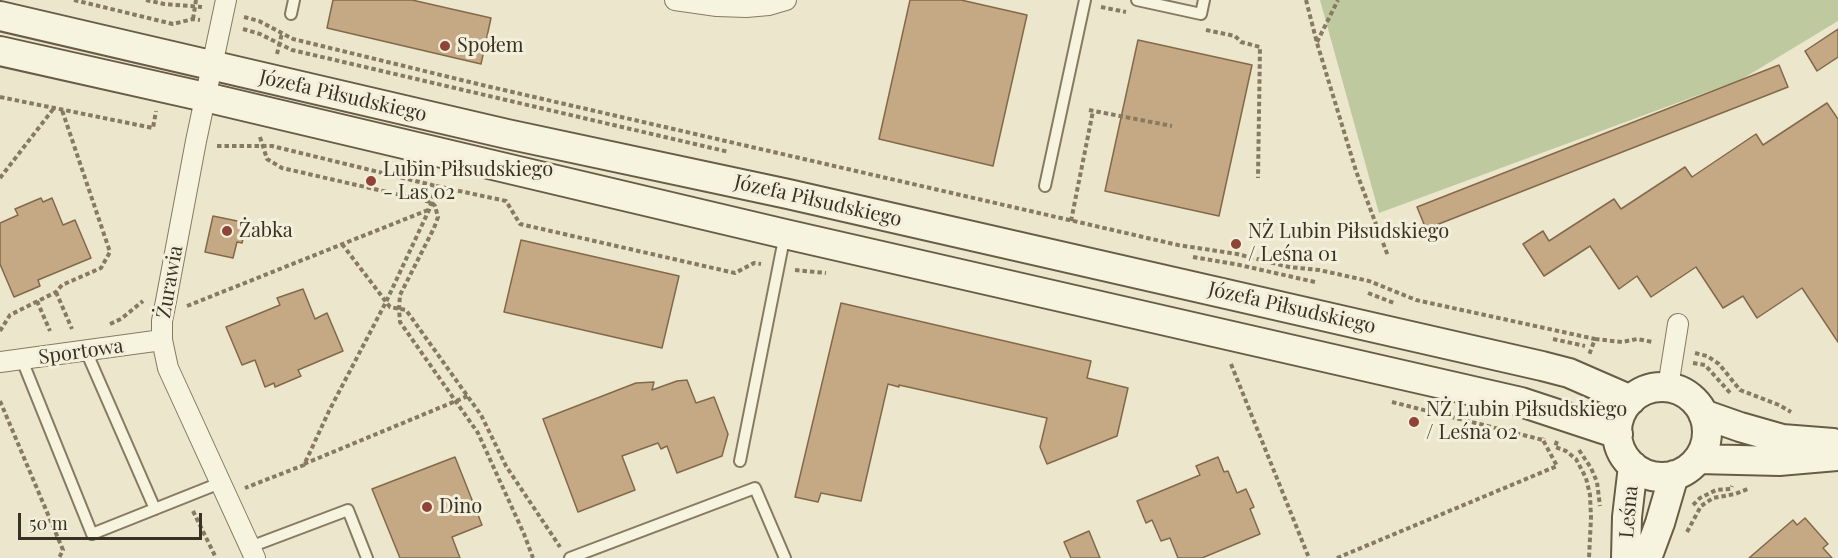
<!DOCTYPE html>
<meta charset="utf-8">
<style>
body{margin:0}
#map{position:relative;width:1838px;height:558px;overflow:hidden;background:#ebe6cc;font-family:"Playfair Display",serif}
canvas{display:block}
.scale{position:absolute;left:18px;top:513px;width:184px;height:27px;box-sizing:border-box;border:3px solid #393123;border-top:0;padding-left:8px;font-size:18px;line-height:21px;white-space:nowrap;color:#393123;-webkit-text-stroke:4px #f3efdb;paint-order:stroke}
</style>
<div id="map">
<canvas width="1838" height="558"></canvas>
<div class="scale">50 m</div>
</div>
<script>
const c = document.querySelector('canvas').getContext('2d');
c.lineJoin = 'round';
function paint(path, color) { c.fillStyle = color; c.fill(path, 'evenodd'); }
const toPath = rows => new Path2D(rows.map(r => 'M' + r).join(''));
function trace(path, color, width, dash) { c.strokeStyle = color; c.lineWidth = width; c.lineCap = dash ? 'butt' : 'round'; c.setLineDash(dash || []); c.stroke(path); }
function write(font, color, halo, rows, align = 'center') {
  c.font = font + ' "Playfair Display",serif'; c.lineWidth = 6; c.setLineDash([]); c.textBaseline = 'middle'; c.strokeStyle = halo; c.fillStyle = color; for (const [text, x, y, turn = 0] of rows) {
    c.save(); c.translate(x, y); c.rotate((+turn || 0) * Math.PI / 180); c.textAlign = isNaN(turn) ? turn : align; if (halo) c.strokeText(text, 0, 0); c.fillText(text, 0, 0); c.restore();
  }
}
const green = toPath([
 [1320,0,1838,0,1838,21,1742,79,1379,213]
]);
const building = toPath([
 [333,0,412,0,491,18,481,64,327,28,333,0],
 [910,0,961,0,1027,15,993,166,879,139,910,0],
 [1838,29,1838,57,1817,71,1805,51,1838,29],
 [1138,40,1252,65,1219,216,1105,191,1138,40],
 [1779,65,1788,87,1426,229,1417,207,1779,65],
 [1827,103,1838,119,1838,342,1802,288,1757,318,1743,296,1723,308,1696,267,1651,297,1637,276,1619,289,1590,246,1544,276,1523,244,1543,231,1549,241,1614,199,1621,209,1685,167,1692,177,1756,134,1763,145,1827,103],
 [41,198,43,202,52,198,63,225,75,220,91,258,38,280,40,286,14,297,0,264,0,223,18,215,15,209,41,198],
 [213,216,247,223,242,243,237,242,233,258,205,252,213,216],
 [521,240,679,276,662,348,504,312,521,240],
 [303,289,315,319,327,313,343,351,298,370,301,376,275,387,274,383,265,387,255,360,242,365,226,327,280,305,277,298,303,289],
 [841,303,1091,361,1087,378,1128,388,1117,436,1047,464,1040,447,1047,418,899,385,899,387,888,384,861,501,821,493,818,502,795,497,841,303],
 [687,380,696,403,714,397,728,434,722,456,677,473,667,446,661,449,658,443,622,456,635,490,578,512,543,419,636,383,654,382,652,390,677,381,687,380],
 [455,457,482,525,452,537,460,558,400,558,372,489,455,457],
 [1218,457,1224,472,1228,471,1237,493,1246,489,1254,507,1250,509,1260,534,1202,558,1178,558,1170,538,1161,541,1152,520,1146,523,1137,501,1200,475,1196,466,1218,457],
 [1805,518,1828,544,1823,548,1832,558,1749,558,1793,520,1797,525,1805,518],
 [1089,531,1100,558,1071,558,1064,542,1089,531]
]);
const path = toPath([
 [74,0,173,24,193,19,200,20],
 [146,0,164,4,202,7],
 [1306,0,1317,43,1356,171,1388,256],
 [1101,7,1126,12],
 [244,17,259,21,293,39,482,85,1178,245,1237,254,1289,267,1319,270,1369,281,1416,300,1595,339,1589,355],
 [193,19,196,0],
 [243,29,260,34,292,50,729,152],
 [1206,30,1235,36,1241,42,1260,47,1258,178],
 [1317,42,1338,0],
 [277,54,282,33],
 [0,97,153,128,156,111],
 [1089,110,1172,126],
 [260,137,267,159,282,168,431,202,435,206,438,217,434,228,400,295,399,309,400,322,478,433,524,534,533,558],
 [217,146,272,146,436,186,429,210,386,302,329,411,304,465,245,488],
 [0,178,54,108],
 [436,186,506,201,520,224,735,273,754,263,761,264],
 [1071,221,1093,111],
 [342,244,390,307,406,310,481,415,506,466,560,547],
 [1193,257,1235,264,1315,282],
 [795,270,826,273],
 [56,292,72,329],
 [1368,293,1394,303],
 [37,301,50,331],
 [187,306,428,210],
 [110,324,121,319,143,301],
 [0,331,10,315,56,292,62,285,101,268,110,252,62,110],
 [1553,339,1585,346],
 [1595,339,1622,342,1637,339,1653,342],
 [1695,353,1707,356,1719,364,1740,390,1779,405,1791,412],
 [1693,363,1705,365,1732,395],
 [1231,364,1309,558],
 [0,401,63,550,59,558],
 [1392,402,1543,440,1544,438],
 [1557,441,1555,447,1566,451,1576,459,1586,478,1590,495,1591,518,1589,558],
 [1579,450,1591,468,1597,482,1600,506],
 [304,464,468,396],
 [1693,505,1700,498,1716,490,1731,489,1732,486],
 [193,511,216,558],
 [1687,532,1701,506,1713,498,1735,494,1750,488],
 [1337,558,1557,466,1543,440]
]);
const lane = toPath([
 [1137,0,1201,14,1204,0],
 [291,14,294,0],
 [1045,186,1085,0],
 [86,351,155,509],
 [22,360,92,534,220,483],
 [740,461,785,234],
 [250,547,348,510,367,558],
 [570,558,755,488,785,558]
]);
const street = toPath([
 [226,0,196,141,166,301,162,321,162,340,168,368,255,558],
 [675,0,717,6,746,7,769,5,786,0],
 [0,362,162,340],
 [1668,387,1678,324]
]);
const secondary = toPath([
 [0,16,507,134,788,194,1542,366,1569,373,1631,400],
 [0,51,205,97,785,234,1521,402,1618,434],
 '1617 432a45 45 0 1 1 90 0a45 45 0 1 1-90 0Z',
 [1703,414,1740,427,1782,439,1833,443],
 [1698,459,1779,461,1838,456],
 [1626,558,1627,517,1633,466],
 [1647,558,1660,523,1674,475]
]);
const markers = [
 [445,46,6,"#904337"],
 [371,181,6,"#904337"],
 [227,231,6,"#904337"],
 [1236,244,6,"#904337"],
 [1414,422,6,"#904337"],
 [427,507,6,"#904337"]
];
const poiNames = [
 ["Społem",457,46],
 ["Lubin Piłsudskiego",383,170],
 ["- Las 02",383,193],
 ["Żabka",239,231],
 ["NŻ Lubin Piłsudskiego",1248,232],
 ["/ Leśna 01",1248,255],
 ["NŻ Lubin Piłsudskiego",1426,410],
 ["/ Leśna 02",1426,433],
 ["Dino",439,507]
];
const streetNames = [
 ["Józefa Piłsudskiego",343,96,13],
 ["Józefa Piłsudskiego",818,201,13],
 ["Żurawia",170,282,-80],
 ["Józefa Piłsudskiego",1292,308,13],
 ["Sportowa",81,352,-8],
 ["Leśna",1629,512,-85]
];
paint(green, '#bec9a0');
paint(building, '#c5a985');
trace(building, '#836949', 1.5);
trace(lane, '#877a61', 14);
trace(street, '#877a61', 22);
trace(secondary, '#695c44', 32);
trace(path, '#877a61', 4, [4.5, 3]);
trace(lane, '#f6f3de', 10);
trace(street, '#f6f3de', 20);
trace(secondary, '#f6f3de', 28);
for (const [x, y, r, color] of markers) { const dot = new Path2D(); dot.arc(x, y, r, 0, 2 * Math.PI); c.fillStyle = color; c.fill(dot); trace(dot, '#f3efdb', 2); }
write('20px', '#393123', '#f3efdb', poiNames, 'left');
write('20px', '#393123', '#f3efdb', streetNames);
</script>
